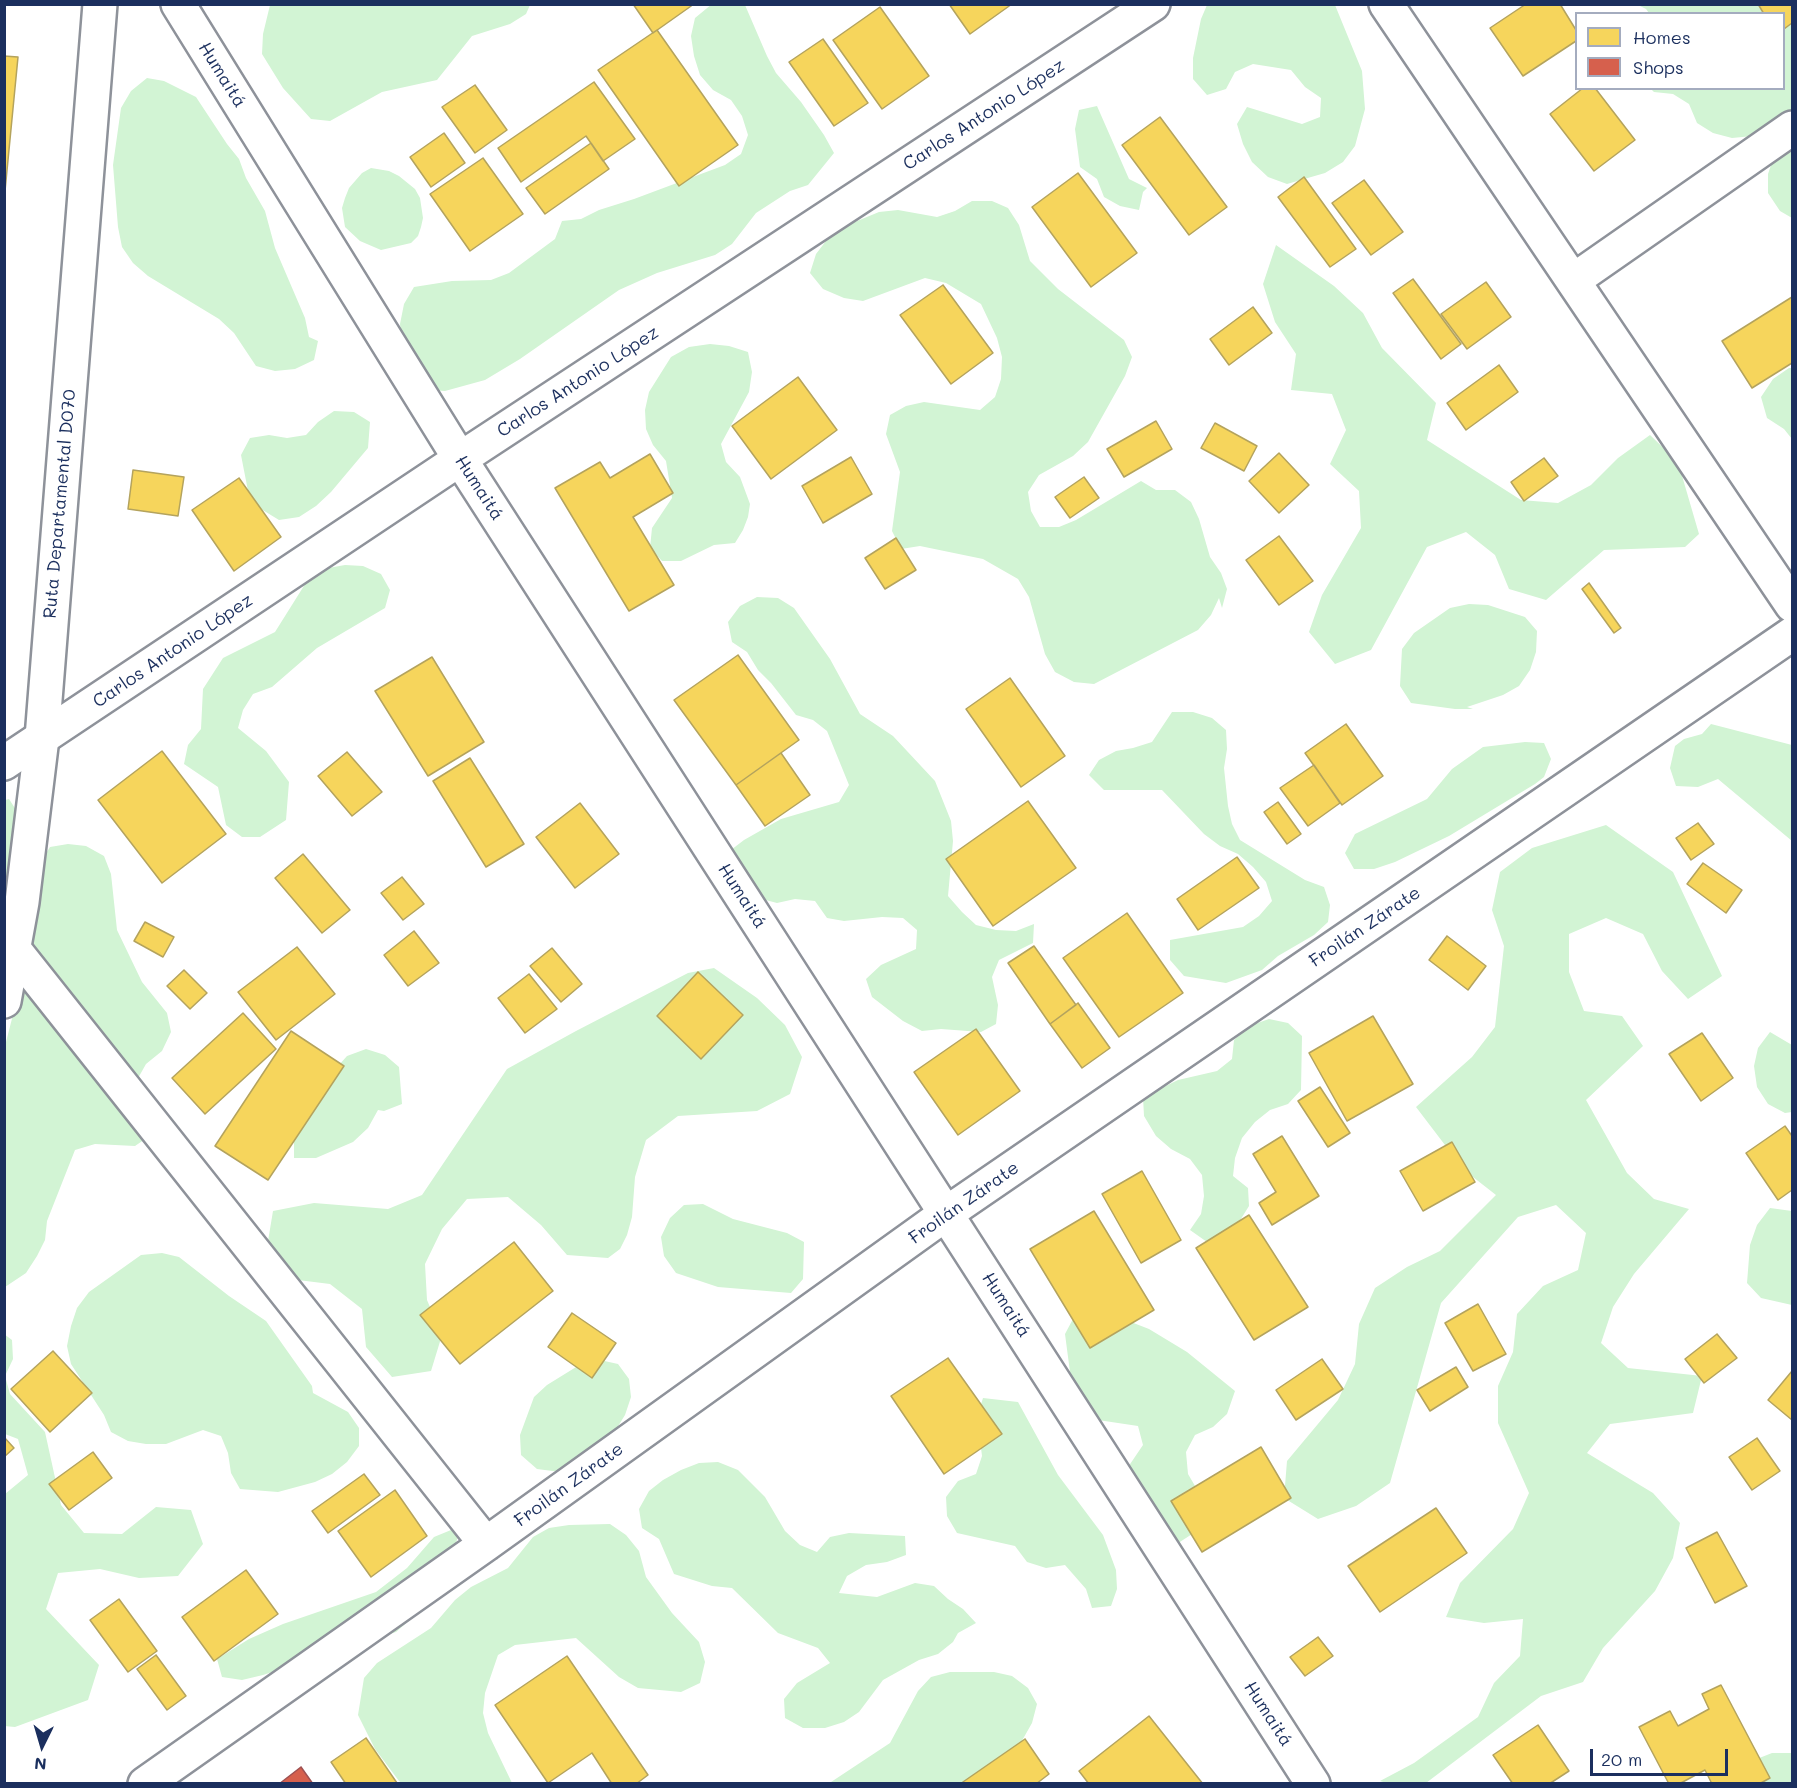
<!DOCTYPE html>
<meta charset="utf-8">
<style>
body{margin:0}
#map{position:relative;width:1797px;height:1788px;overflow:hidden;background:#fff;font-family:Mali,sans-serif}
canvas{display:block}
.frame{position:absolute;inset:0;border:6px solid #1b2f5e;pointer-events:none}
.legend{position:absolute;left:1575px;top:12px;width:210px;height:78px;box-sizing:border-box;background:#fff;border:2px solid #a4acbf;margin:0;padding:8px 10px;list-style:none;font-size:18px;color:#1b2f5e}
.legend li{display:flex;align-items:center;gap:12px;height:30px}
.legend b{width:30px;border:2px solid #a4acbf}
.north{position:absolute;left:12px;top:1716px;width:60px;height:60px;-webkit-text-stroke:4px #fff;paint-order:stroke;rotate:185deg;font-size:16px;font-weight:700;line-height:24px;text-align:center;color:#1b2f5e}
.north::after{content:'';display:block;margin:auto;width:21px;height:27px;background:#1b2f5e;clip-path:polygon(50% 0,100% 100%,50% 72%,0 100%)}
.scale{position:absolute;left:1590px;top:1749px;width:138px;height:27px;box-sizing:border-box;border:3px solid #1b2f5e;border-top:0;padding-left:8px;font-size:18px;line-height:21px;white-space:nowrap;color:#1b2f5e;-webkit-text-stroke:4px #fff;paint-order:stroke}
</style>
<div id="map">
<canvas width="1797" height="1788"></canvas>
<div class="frame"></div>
<ul class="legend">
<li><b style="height:16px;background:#f6d55c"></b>Homes</li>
<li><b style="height:16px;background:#d6604d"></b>Shops</li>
</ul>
<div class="north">N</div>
<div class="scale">20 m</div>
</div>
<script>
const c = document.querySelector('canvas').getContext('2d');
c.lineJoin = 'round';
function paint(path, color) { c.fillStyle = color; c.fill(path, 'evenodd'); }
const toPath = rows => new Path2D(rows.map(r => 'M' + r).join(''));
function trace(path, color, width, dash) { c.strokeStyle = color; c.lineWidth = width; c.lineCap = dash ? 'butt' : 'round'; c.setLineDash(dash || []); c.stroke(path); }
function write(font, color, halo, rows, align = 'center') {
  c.font = font + ' Mali,sans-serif'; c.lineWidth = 6; c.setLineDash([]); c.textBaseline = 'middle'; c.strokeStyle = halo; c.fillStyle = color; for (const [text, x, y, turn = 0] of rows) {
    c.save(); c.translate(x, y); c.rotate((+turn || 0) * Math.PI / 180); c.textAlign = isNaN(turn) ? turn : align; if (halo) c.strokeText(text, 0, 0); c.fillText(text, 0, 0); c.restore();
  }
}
const green = toPath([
 [712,4,745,5,767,56,776,73,801,102,824,135,834,153,808,185,790,191,756,213,732,244,715,255,657,273,619,290,520,359,485,380,445,391,407,389,400,324,404,304,414,287,452,281,491,280,509,273,555,239,562,221,581,219,599,210,634,199,725,165,741,154,748,135,742,116,731,100,713,90,700,75,694,56,691,36,695,18],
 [270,5,270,4,530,5,526,14,510,24,472,36,437,80,382,92,330,121,311,119,283,88,262,54,263,34],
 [1207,5,1335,5,1362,71,1365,109,1355,146,1343,162,1325,173,1287,184,1268,177,1252,162,1243,144,1237,124,1247,107,1302,124,1320,117,1321,98,1305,87,1291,70,1253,64,1235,72,1226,89,1207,95,1193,79,1193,58,1201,19],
 [1638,5,1792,5,1792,218,1780,211,1768,193,1768,174,1774,156,1753,136,1732,138,1713,133,1697,123,1689,104,1673,94,1654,92,1651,89,1784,88,1784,14,1649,13,1646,9],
 [147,78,164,81,196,97,227,144,239,159,246,178,265,211,275,248,305,318,309,337,318,341,314,360,295,369,275,371,256,366,234,333,219,319,148,276,133,263,122,247,118,227,113,165,121,108,131,91],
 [1097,106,1129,179,1147,188,1143,192,1139,210,1120,206,1104,197,1097,179,1080,167,1075,129,1079,110],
 [371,168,389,171,399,176,415,189,420,198,423,218,421,227,418,236,411,243,381,250,360,241,345,227,342,208,345,198,349,188,362,173],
 [972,201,992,201,1008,208,1019,225,1030,261,1058,289,1124,340,1132,357,1125,376,1088,442,1073,456,1039,475,1028,492,1031,511,1040,527,1059,527,1076,520,1141,481,1156,490,1175,490,1191,502,1199,519,1210,557,1221,573,1227,589,1222,608,1219,598,1211,615,1198,630,1094,684,1074,682,1055,672,1045,654,1029,597,1018,579,983,559,920,546,901,549,892,531,900,472,886,434,890,415,906,406,924,402,980,410,995,397,1001,379,1002,357,997,338,981,304,946,283,925,278,863,301,844,298,823,289,810,273,816,254,829,237,845,226,879,212,898,210,937,217,955,211],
 [1276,245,1334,286,1363,313,1382,348,1436,403,1427,440,1521,500,1558,503,1591,485,1618,458,1650,435,1678,462,1699,534,1685,547,1604,550,1546,600,1509,589,1495,555,1466,532,1427,547,1371,650,1335,664,1309,632,1322,595,1361,528,1359,491,1330,464,1346,430,1332,394,1291,390,1296,354,1275,322,1263,284],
 [710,344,729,346,748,352,752,372,749,392,721,444,726,462,740,477,750,504,748,517,743,530,735,543,714,545,681,561,662,561,650,548,652,528,672,498,666,461,653,445,646,429,645,410,649,392,671,357,689,347],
 [1789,368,1792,368,1792,439,1784,429,1767,418,1761,397,1773,379],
 [334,411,354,412,370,422,368,448,331,492,316,506,299,517,279,520,261,509,248,491,241,455,250,438,269,435,287,438,306,435,318,422],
 [345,565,363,566,381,574,390,590,385,608,317,648,272,687,253,694,243,710,238,728,266,751,289,782,286,820,260,837,242,837,226,825,218,787,184,764,188,745,201,729,203,689,223,658,275,632,307,581,323,569],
 [757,597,778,598,794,608,830,659,860,714,893,736,935,781,951,821,953,841,948,896,962,912,976,925,996,930,1016,931,1034,924,1033,943,999,960,992,977,998,1005,996,1024,981,1032,941,1029,922,1031,903,1021,872,997,866,979,881,965,916,949,917,930,903,918,882,917,844,921,827,918,815,901,795,899,777,903,758,898,727,853,744,840,781,819,839,802,849,785,827,731,813,720,796,715,771,683,758,670,747,652,732,642,728,622,740,606],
 [1469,604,1488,605,1525,617,1537,631,1536,652,1530,670,1519,686,1503,695,1467,707,1473,709,1455,709,1411,703,1400,686,1402,649,1414,633,1450,608],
 [1172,712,1193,712,1212,718,1226,730,1227,749,1224,768,1228,806,1232,824,1240,840,1305,880,1324,887,1330,905,1328,922,1314,935,1278,956,1262,970,1226,983,1184,976,1170,960,1170,940,1243,927,1259,916,1272,901,1266,882,1253,867,1238,854,1220,846,1204,834,1162,790,1104,790,1089,775,1099,760,1116,751,1133,748,1152,742],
 [1711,724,1792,745,1792,841,1718,779,1698,787,1676,786,1670,768,1675,746,1684,739,1702,734],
 [1525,742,1544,743,1551,759,1544,777,1535,784,1449,836,1395,862,1374,869,1354,869,1345,853,1355,834,1427,799,1452,769,1483,747],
 [9,799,20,816,8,880,5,887,5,800],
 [1606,825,1673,872,1722,976,1688,999,1662,971,1643,934,1606,918,1569,934,1569,972,1584,1011,1622,1016,1643,1046,1586,1100,1627,1173,1654,1199,1689,1209,1634,1274,1613,1307,1601,1343,1628,1368,1702,1376,1693,1413,1610,1424,1587,1453,1653,1493,1680,1523,1673,1558,1655,1591,1603,1648,1583,1682,1541,1696,1426,1783,1390,1784,1380,1781,1414,1763,1478,1717,1494,1683,1520,1656,1523,1619,1484,1623,1446,1617,1460,1583,1513,1529,1529,1493,1498,1423,1498,1386,1513,1352,1517,1314,1543,1286,1578,1270,1586,1233,1556,1205,1518,1217,1441,1303,1390,1483,1356,1506,1318,1519,1284,1498,1287,1461,1338,1400,1355,1364,1359,1324,1375,1288,1407,1267,1440,1251,1496,1195,1464,1170,1416,1107,1472,1057,1495,1027,1504,946,1492,910,1500,872,1532,848],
 [68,844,86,846,104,856,111,874,117,930,142,982,167,1013,171,1032,162,1051,146,1064,137,1080,151,1135,135,1146,95,1144,75,1150,47,1221,45,1240,37,1256,26,1273,5,1287,5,1046,17,999,40,863,50,847],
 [714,968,757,998,785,1025,802,1057,790,1094,757,1111,678,1116,646,1140,635,1177,632,1217,627,1235,620,1249,608,1258,567,1255,541,1225,508,1197,467,1199,442,1229,425,1264,427,1300,442,1335,431,1371,392,1377,366,1347,362,1309,330,1284,290,1279,267,1247,273,1211,314,1203,388,1209,422,1195,507,1069,576,1031,688,973],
 [1269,1019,1288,1023,1302,1036,1301,1090,1288,1104,1270,1110,1255,1122,1242,1138,1235,1158,1233,1176,1248,1188,1249,1206,1239,1222,1207,1242,1190,1230,1201,1214,1204,1196,1202,1175,1190,1159,1171,1149,1156,1136,1144,1116,1143,1097,1178,1080,1217,1071,1232,1059,1234,1040,1249,1026],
 [1770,1032,1792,1045,1792,1112,1785,1113,1768,1104,1757,1087,1754,1066,1758,1048],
 [366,1049,385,1055,399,1067,402,1104,384,1111,378,1110,368,1128,353,1142,316,1158,294,1158,294,1139,307,1101,347,1056],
 [703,1204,733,1219,787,1233,804,1242,803,1279,791,1293,718,1287,676,1273,664,1256,661,1237,670,1218,684,1205],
 [1770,1208,1792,1211,1792,1305,1761,1298,1747,1283,1750,1245,1757,1225],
 [162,1253,179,1257,229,1296,266,1321,312,1386,313,1393,348,1412,359,1428,359,1446,347,1462,332,1474,315,1482,278,1492,240,1489,231,1473,228,1453,221,1436,203,1430,166,1444,146,1444,128,1441,111,1432,104,1415,71,1364,67,1346,71,1326,77,1308,89,1292,141,1255],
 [1074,1317,1131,1322,1149,1329,1187,1352,1235,1391,1227,1414,1213,1427,1195,1435,1186,1452,1188,1474,1208,1508,1203,1527,1169,1549,1122,1476,1143,1445,1138,1426,1098,1420,1080,1409,1070,1372,1065,1334],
 [4,1334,12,1340,13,1359,5,1376,10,1394,45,1432,61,1505,84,1533,122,1534,156,1507,191,1510,203,1544,178,1576,139,1578,100,1569,58,1573,46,1609,99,1665,88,1700,15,1727,4,1726,5,1494,28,1475,18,1439,5,1434],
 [600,1360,618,1364,629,1379,631,1397,625,1415,612,1436,576,1474,537,1469,521,1455,520,1435,534,1397,547,1385,581,1364],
 [983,1398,1018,1402,1058,1475,1103,1535,1116,1570,1117,1589,1111,1606,1092,1608,1086,1589,1065,1565,1046,1568,1027,1562,1015,1546,957,1533,947,1516,946,1497,958,1481,976,1474,982,1456,977,1417],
 [718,1462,738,1470,765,1497,785,1531,800,1545,817,1552,830,1537,849,1533,905,1536,906,1555,887,1562,866,1565,847,1576,839,1593,877,1597,915,1583,934,1586,948,1599,963,1609,976,1623,958,1633,953,1642,938,1654,919,1660,883,1680,859,1712,844,1722,825,1728,803,1728,785,1718,784,1699,797,1683,830,1663,818,1648,778,1633,732,1588,712,1586,674,1574,659,1539,642,1528,639,1509,649,1491,663,1480,681,1470,699,1463],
 [610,1524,626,1535,639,1551,646,1577,672,1613,699,1642,705,1662,700,1683,681,1692,638,1688,619,1677,576,1638,515,1645,498,1655,485,1693,483,1713,488,1733,512,1783,403,1784,399,1781,375,1749,358,1715,364,1678,377,1663,431,1628,455,1600,471,1587,508,1568,533,1537,549,1528,569,1525],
 [451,1530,458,1536,453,1554,429,1582,412,1618,396,1632,263,1675,242,1680,222,1677,217,1659,249,1639,283,1624,376,1592,407,1568,434,1537],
 [950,1672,994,1672,1012,1676,1028,1688,1037,1704,1032,1723,998,1783,828,1784,890,1743,918,1691,931,1677],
 [1772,1753,1791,1753,1792,1756,1792,1783,1732,1784,1734,1768]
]);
const homes = toPath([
 [633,4,694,4,653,33,633,4],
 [949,4,1012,4,970,34,949,4],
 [1526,4,1560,4,1576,30,1576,41,1523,76,1490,28,1526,4],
 [1758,4,1792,4,1792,23,1784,29,1784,14,1764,14,1758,4],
 [880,7,929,76,882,109,833,40,880,7],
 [657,30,738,145,679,186,598,70,657,30],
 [823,39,868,103,834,126,789,62,823,39],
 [4,56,18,57,5,191,4,191,4,56],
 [594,82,635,139,603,161,586,136,521,182,498,148,594,82],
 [475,85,507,130,475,153,442,107,475,85],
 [1583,88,1595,88,1635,140,1594,171,1550,114,1583,88],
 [1160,117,1227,207,1189,235,1122,145,1160,117],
 [444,133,465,163,431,187,410,157,444,133],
 [591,143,609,169,545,214,526,188,591,143],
 [483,158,523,214,470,251,430,194,483,158],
 [1078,173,1137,253,1091,287,1032,207,1078,173],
 [1304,177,1356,249,1330,267,1278,197,1304,177],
 [1364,180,1403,232,1371,255,1332,203,1364,180],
 [1413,279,1461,344,1441,359,1393,293,1413,279],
 [1486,282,1511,317,1467,349,1441,314,1486,282],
 [943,285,993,353,951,384,900,315,943,285],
 [1792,297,1792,363,1752,388,1722,341,1792,297],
 [1253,307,1272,333,1229,365,1210,339,1253,307],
 [1499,365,1518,392,1466,430,1447,403,1499,365],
 [798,377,837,430,771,479,732,426,798,377],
 [1156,421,1172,449,1124,477,1107,449,1156,421],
 [1215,423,1257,446,1244,471,1201,448,1215,423],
 [1279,453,1309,485,1279,513,1249,481,1279,453],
 [650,454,673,493,633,517,674,585,629,611,555,488,600,462,610,478,650,454],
 [851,457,872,494,823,523,802,486,851,457],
 [1544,458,1558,476,1524,501,1511,482,1544,458],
 [133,470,184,477,178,516,128,509,133,470],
 [1084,477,1099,498,1070,518,1055,497,1084,477],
 [239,478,281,537,234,571,192,510,239,478],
 [1279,536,1313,581,1279,605,1246,560,1279,536],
 [896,538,916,570,885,589,865,558,896,538],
 [1589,583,1621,628,1614,633,1582,589,1589,583],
 [738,655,799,740,736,785,674,700,738,655],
 [432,657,484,742,428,776,375,691,432,657],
 [1010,678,1065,756,1021,787,966,709,1010,678],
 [1346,724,1383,776,1342,805,1305,753,1346,724],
 [162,751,226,834,162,883,98,800,162,751],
 [347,752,382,792,352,816,318,776,347,752],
 [781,753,810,795,765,826,736,785,781,753],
 [470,758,524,844,486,867,433,781,470,758],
 [1314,765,1340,803,1308,826,1280,788,1314,765],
 [1028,801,1076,868,993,926,946,859,1028,801],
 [1278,802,1301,834,1287,844,1264,812,1278,802],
 [580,803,619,854,575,888,536,837,580,803],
 [1698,823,1714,844,1691,860,1676,838,1698,823],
 [303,854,350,910,322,933,275,878,303,854],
 [1237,857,1259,888,1198,930,1177,899,1237,857],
 [1703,863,1742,890,1726,913,1687,884,1703,863],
 [402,877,424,904,403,920,381,893,402,877],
 [1127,913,1183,993,1119,1037,1063,958,1127,913],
 [145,922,174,937,163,957,134,941,145,922],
 [414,931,439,963,408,986,384,955,414,931],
 [1447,936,1486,966,1468,990,1429,960,1447,936],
 [1034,946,1076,1005,1050,1024,1008,963,1034,946],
 [297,947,335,994,276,1040,238,992,297,947],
 [552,948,582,984,561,1002,530,966,552,948],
 [184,970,207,993,190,1009,167,986,184,970],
 [698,972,743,1015,701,1059,657,1016,698,972],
 [529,974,557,1009,525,1033,498,998,529,974],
 [1078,1003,1110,1048,1082,1068,1050,1024,1078,1003],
 [243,1013,276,1049,205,1114,172,1078,243,1013],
 [1373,1016,1413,1084,1347,1121,1309,1053,1373,1016],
 [976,1029,1020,1091,958,1135,914,1072,976,1029],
 [291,1031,344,1066,268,1180,215,1146,291,1031],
 [1702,1033,1733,1078,1701,1101,1669,1054,1702,1033],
 [1320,1087,1350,1133,1328,1147,1298,1101,1320,1087],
 [1785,1126,1792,1136,1792,1190,1778,1200,1746,1153,1785,1126],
 [1282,1136,1319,1196,1272,1225,1259,1203,1276,1192,1253,1154,1282,1136],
 [1452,1142,1475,1182,1423,1211,1400,1171,1452,1142],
 [1142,1171,1181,1240,1141,1263,1102,1194,1142,1171],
 [1094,1211,1154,1310,1090,1348,1030,1249,1094,1211],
 [1249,1215,1308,1307,1254,1340,1196,1248,1249,1215],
 [514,1242,553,1291,460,1364,420,1315,514,1242],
 [1478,1304,1506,1354,1473,1371,1445,1323,1478,1304],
 [572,1313,616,1343,592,1378,548,1347,572,1313],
 [1717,1334,1737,1358,1704,1383,1685,1359,1717,1334],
 [53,1351,92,1393,50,1432,11,1389,53,1351],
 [948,1358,1002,1434,944,1474,891,1396,948,1358],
 [1322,1359,1343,1389,1296,1420,1276,1390,1322,1359],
 [1456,1367,1468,1387,1430,1411,1417,1390,1456,1367],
 [1792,1371,1792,1420,1768,1400,1792,1371],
 [4,1437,14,1448,4,1457,4,1437],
 [1757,1438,1780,1471,1752,1490,1729,1457,1757,1438],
 [1261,1447,1291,1498,1202,1552,1171,1501,1261,1447],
 [93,1452,112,1478,69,1510,49,1484,93,1452],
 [364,1474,380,1495,328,1533,312,1511,364,1474],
 [395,1490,427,1536,371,1577,338,1531,395,1490],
 [1436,1508,1467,1553,1380,1612,1348,1566,1436,1508],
 [1717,1532,1747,1586,1715,1603,1686,1548,1717,1532],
 [246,1570,278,1614,214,1661,182,1617,246,1570],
 [119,1599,157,1651,128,1672,90,1620,119,1599],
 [1318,1637,1333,1656,1305,1676,1290,1657,1318,1637],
 [156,1655,186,1696,167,1710,137,1669,156,1655],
 [567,1656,648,1775,636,1784,612,1784,592,1753,548,1783,495,1705,567,1656],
 [1721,1685,1770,1778,1759,1784,1712,1784,1705,1770,1679,1784,1669,1784,1639,1727,1670,1711,1678,1726,1709,1709,1702,1694,1721,1685],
 [1149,1716,1203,1784,1089,1784,1079,1771,1149,1716],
 [1538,1725,1569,1771,1549,1784,1513,1784,1493,1755,1538,1725],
 [366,1738,397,1783,397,1784,346,1784,331,1762,366,1738],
 [1025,1739,1049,1774,1036,1784,960,1784,1025,1739]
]);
const shops = toPath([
 [301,1767,313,1784,279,1784,301,1767]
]);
const street = toPath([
 [178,4,460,459,1313,1784],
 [1386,4,1792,605],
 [1574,280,1792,128],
 [4,763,460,459,1153,4],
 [13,948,486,1544],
 [145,1784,486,1544,947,1213,1792,634]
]);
const primary = toPath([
 [4,1001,22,902,42,738,100,4]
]);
const streetNames = [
 ["Humaitá",222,75,58],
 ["Carlos Antonio López",984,115,-33],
 ["Carlos Antonio López",578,382,-33],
 ["Humaitá",479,488,57],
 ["Ruta Departamental D070",60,504,-85],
 ["Carlos Antonio López",173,651,-34],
 ["Humaitá",742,896,57],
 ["Froilán Zárate",1365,927,-34],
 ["Froilán Zárate",964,1203,-35],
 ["Humaitá",1006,1305,57],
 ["Froilán Zárate",569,1485,-36],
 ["Humaitá",1268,1714,57]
];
paint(green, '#d2f4d4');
paint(homes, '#f6d55c');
trace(homes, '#b4a35d', 1.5);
paint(shops, '#d6604d');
trace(shops, '#9e5152', 1.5);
trace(street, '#8e929a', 38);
trace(primary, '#8e929a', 38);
trace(street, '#fff', 33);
trace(primary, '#fff', 33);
write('18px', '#1b2f5e', '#fff', streetNames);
</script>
